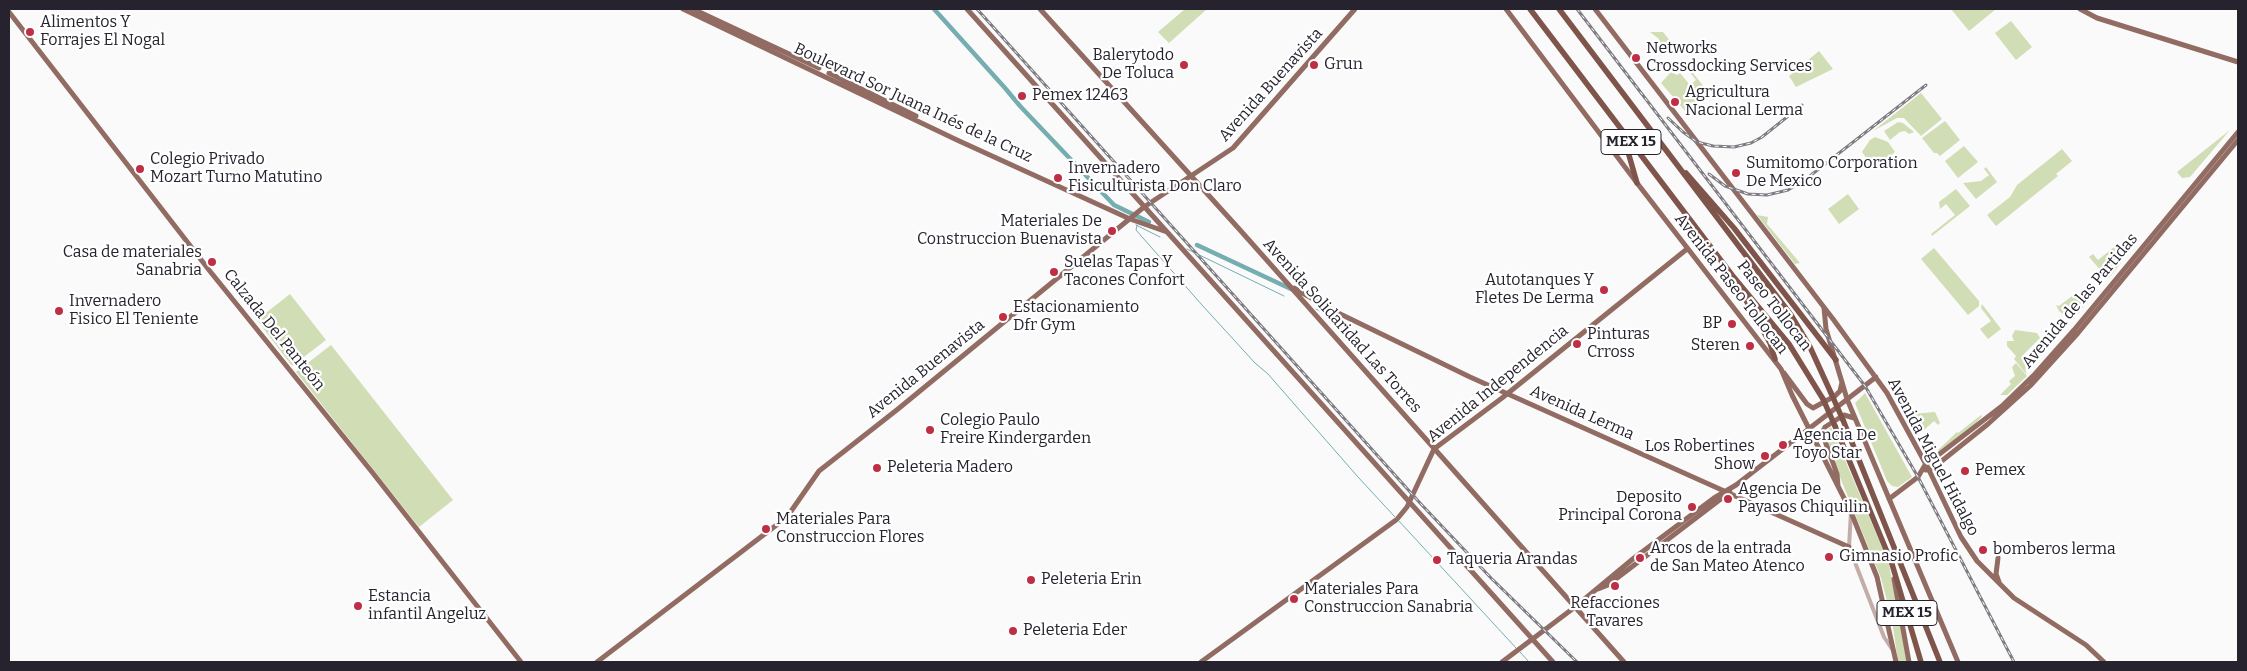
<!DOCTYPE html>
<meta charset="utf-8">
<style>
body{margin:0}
#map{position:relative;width:2247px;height:671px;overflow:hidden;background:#fafafa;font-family:Bitter,serif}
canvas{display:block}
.frame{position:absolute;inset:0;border:10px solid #26232e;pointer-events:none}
</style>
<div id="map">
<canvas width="2247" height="671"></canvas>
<div class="frame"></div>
</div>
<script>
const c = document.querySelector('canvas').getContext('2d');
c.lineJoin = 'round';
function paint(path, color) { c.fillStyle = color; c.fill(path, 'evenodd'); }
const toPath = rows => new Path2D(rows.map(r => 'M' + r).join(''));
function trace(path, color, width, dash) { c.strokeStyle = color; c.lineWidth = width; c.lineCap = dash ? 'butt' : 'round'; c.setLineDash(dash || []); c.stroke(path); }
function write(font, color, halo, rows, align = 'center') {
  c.font = font + ' Bitter,serif'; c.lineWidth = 4.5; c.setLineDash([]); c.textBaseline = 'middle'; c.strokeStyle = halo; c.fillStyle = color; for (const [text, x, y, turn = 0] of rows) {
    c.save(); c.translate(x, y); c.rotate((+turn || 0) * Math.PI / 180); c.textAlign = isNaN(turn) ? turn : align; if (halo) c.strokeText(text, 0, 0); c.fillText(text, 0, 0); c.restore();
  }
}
const green = toPath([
 [1185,9,1207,9,1169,43,1158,32],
 [1951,9,1996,9,1969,31],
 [2011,21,2032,47,2016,60,1995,33],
 [1650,32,1663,32,1671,42,1671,51,1656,44,1659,39],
 [1819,51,1833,69,1796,87,1789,76],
 [1688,67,1705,88,1703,90,1707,95,1686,112,1661,83,1671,72,1677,75,1680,73,1690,85,1696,80,1687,69],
 [1921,93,1942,119,1921,136,1904,118,1897,118,1873,131],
 [1945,121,1960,140,1940,156,1937,153,1934,153,1922,138],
 [1898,122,1903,123,1914,132,1909,134,1905,131,1900,132,1890,140,1884,131],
 [2230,130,2190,177,2182,178,2177,172],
 [1875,137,1888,142,1895,152,1874,169,1862,152,1870,140],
 [1964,146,1978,162,1958,178,1945,161],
 [2062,149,2072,161,2056,174,2058,176,1996,226,1987,215,2010,197,2017,185],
 [1986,167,1997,182,1976,199,1963,183,1981,181,1989,175,1984,169],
 [1956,189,1970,206,1932,236,1931,234,1955,215,1946,204,1940,209,1939,202],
 [1848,194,1859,209,1839,224,1828,209],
 [1757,215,1768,217,1767,224,1800,263,1795,264],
 [2114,247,2121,255,2121,263,2108,279,2089,257,2093,254,2098,260],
 [1934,248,1979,301,1979,306,1968,315,1921,259],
 [2089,285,2086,302,2079,313,2070,317,2064,315,2059,311,2056,305,2059,306,2072,296,2074,298],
 [290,294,326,340,292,366,257,320],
 [1982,304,2001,329,1988,339,1980,329,1991,321,1981,308],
 [2015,330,2037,333,2040,338,2024,354,2026,374,2014,359,2016,356,2007,346,2007,341,2014,341,2012,336],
 [331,345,453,500,419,527,296,372],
 [2016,363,2027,376,2007,395,2000,395,2011,384,2009,381,2015,376,2012,367],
 [1865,393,1912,477,1898,487,1892,486,1887,481,1855,403],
 [1908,404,1912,414,1935,412,1940,423,1938,425,1934,421,1924,430,1920,425,1916,429,1910,422,1907,423,1902,413,1905,413,1902,409],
 [1981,415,1982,416,1972,428,1940,453,1938,450,1957,432,1958,433],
 [1831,427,1889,564,1907,662,1898,662,1892,620,1881,578,1824,438,1826,431]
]);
const stream = toPath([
 [1136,225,1160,237],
 [1137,225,1136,230,1202,305,1255,363,1268,374,1358,477,1395,517],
 [1187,249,1284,296],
 [1316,309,1345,324],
 [1398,520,1517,649],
 [1520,652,1529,662]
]);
const canal = toPath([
 [934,9,1005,88,1020,106,1114,205,1149,222],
 [1197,245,1291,289]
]);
const minor = toPath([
 [1851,512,1849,547,1884,637,1892,649]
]);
const major = toPath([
 [683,9,957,140,1130,219,1167,232],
 [693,9,819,68],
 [967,9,1553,662],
 [1040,9,1240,230,1624,662],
 [1506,9,1637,183,1781,369,1792,395,1851,512,1877,577,1896,662],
 [1595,9,1833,319,1887,393,1929,470,1961,537,1977,561,2014,598,2086,645,2104,662],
 [2080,9,2097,18,2238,62],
 [9,12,209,270,372,472,521,662],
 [829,73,916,116],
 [1294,288,1332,310,1470,377,1849,547],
 [1824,308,1826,329,1847,399,1958,662],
 [1784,373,1807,404,1813,408,1835,396,1840,391,1842,382],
 [1926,470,1933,468,1988,424,2030,386,2078,333,2238,140],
 [1838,486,1837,474,1822,433,1825,427,1844,415,1854,418],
 [1889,499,1918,477,1925,465,1933,459,2002,406,2035,374,2074,330,2238,132],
 [1398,518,1407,507,1434,449,1502,398,1687,249],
 [1998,558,1996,574,1999,582],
 [1894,579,1909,662],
 [1598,589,1608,585,1730,492],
 [597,662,787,517,819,471,898,409,1144,207,1233,148,1355,9],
 [1201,662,1396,520],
 [1502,662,1575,607,1634,558,1714,498,1736,485,1876,377]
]);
const highway = toPath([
 [1530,9,1732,275,1789,344,1823,399],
 [1559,9,1791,315,1810,347,1831,393],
 [1624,138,1637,183],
 [1686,173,1734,228,1836,360],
 [1739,288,1770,343,1775,359],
 [1843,420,1940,662],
 [1835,426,1892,564,1921,662]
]);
const rail = toPath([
 [977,9,1420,503,1491,578,1577,662],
 [1577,9,1865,386,1918,477,2014,662],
 [1668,118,1683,132,1697,142,1713,146,1734,147,1751,143,1762,137,1802,105],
 [1709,174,1725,186,1748,194,1767,195,1788,190,1806,179,1926,85]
]);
const highwayBridge = toPath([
 [1831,393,1843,420],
 [1823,399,1835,426]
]);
const markers = [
 [30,32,5,"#bf2e45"],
 [1636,58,5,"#bf2e45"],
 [1184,65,5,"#bf2e45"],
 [1314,65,5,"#bf2e45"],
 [1022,96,5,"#bf2e45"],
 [1675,102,5,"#bf2e45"],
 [140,169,5,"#bf2e45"],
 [1736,173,5,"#bf2e45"],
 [1058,178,5,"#bf2e45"],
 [1112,231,5,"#bf2e45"],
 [212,262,5,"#bf2e45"],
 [1054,272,5,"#bf2e45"],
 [1604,290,5,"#bf2e45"],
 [59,311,5,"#bf2e45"],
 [1003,317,5,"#bf2e45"],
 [1732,324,5,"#bf2e45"],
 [1577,344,5,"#bf2e45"],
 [1750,346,5,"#bf2e45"],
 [930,430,5,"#bf2e45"],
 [1783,445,5,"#bf2e45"],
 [1765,456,5,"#bf2e45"],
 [877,468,5,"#bf2e45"],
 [1965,471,5,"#bf2e45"],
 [1728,499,5,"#bf2e45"],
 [1692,507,5,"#bf2e45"],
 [766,529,5,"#bf2e45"],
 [1983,550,5,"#bf2e45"],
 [1829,557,5,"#bf2e45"],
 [1640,558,5,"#bf2e45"],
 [1437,560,5,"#bf2e45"],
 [1031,580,5,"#bf2e45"],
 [1615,586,5,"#bf2e45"],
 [1294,599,5,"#bf2e45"],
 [358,606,5,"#bf2e45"],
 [1013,631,5,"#bf2e45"]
];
const shields = [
 [1631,142,60],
 [1907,613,60]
];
const shieldNames = [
 ["MEX 15",1631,142],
 ["MEX 15",1907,613]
];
const poiNames = [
 ["Alimentos Y",40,23],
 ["Forrajes El Nogal",40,41],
 ["Networks",1646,49],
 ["Crossdocking Services",1646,67],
 ["Balerytodo",1174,56,"right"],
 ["De Toluca",1174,74,"right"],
 ["Grun",1324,65],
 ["Agricultura",1685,93],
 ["Nacional Lerma",1685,111],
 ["Pemex 12463",1032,96],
 ["Colegio Privado",150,160],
 ["Mozart Turno Matutino",150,178],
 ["Sumitomo Corporation",1746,164],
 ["De Mexico",1746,182],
 ["Invernadero",1068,169],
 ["Fisiculturista Don Claro",1068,187],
 ["Materiales De",1102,222,"right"],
 ["Construccion Buenavista",1102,240,"right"],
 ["Casa de materiales",202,253,"right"],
 ["Sanabria",202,271,"right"],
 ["Suelas Tapas Y",1064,263],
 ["Tacones Confort",1064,281],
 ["Autotanques Y",1594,281,"right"],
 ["Fletes De Lerma",1594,299,"right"],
 ["Invernadero",69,302],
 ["Fisico El Teniente",69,320],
 ["Estacionamiento",1013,308],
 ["Dfr Gym",1013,326],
 ["BP",1722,324,"right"],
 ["Pinturas",1587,335],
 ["Crross",1587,353],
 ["Steren",1740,346,"right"],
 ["Colegio Paulo",940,421],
 ["Freire Kindergarden",940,439],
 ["Agencia De",1793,436],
 ["Toyo Star",1793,454],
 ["Los Robertines",1755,447,"right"],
 ["Show",1755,465,"right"],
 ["Peleteria Madero",887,468],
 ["Pemex",1975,471],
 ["Agencia De",1738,490],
 ["Payasos Chiquilin",1738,508],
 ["Deposito",1682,498,"right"],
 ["Principal Corona",1682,516,"right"],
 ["Materiales Para",776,520],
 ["Construccion Flores",776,538],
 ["Arcos de la entrada",1650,549],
 ["de San Mateo Atenco",1650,567],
 ["bomberos lerma",1993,550],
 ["Gimnasio Profic",1839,557],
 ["Taqueria Arandas",1447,560],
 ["Peleteria Erin",1041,580],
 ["Materiales Para",1304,590],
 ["Construccion Sanabria",1304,608],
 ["Estancia",368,597],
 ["infantil Angeluz",368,615],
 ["Refacciones",1615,604,"center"],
 ["Tavares",1615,622,"center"],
 ["Peleteria Eder",1023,631]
];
const streetNames = [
 ["Avenida Buenavista",1271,85,-48],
 ["Boulevard Sor Juana Inés de la Cruz",913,103,25],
 ["Avenida Paseo Tollocan",1731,284,52],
 ["Avenida de las Partidas",2080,301,-50],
 ["Paseo Tollocan",1774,306,52],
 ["Avenida Solidaridad Las Torres",1342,326,48],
 ["Calzada Del Panteón",274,330,51],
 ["Avenida Buenavista",926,369,-39],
 ["Avenida Independencia",1498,384,-39],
 ["Avenida Lerma",1582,413,24],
 ["Avenida Miguel Hidalgo",1933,457,62]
];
paint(green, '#d1ddb5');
trace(stream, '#75adb0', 1);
trace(canal, '#75adb0', 4.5);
trace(minor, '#c3ada8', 4);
trace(major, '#926c63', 5);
trace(highway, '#7f554b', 5.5);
trace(rail, '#7e7c82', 3);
trace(rail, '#fff', 1, [4]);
trace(highwayBridge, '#7f554b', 5.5);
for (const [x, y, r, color] of markers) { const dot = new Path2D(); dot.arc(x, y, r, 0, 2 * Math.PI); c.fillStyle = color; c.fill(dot); trace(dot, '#fff', 2); }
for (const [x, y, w] of shields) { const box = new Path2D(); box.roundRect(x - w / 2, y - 12.5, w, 25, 4); c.fillStyle = '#fff'; c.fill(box); trace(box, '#26232e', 1); }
write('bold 15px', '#26232e', null, shieldNames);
write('16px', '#26232e', '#fff', poiNames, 'left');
write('16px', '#26232e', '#fff', streetNames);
</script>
